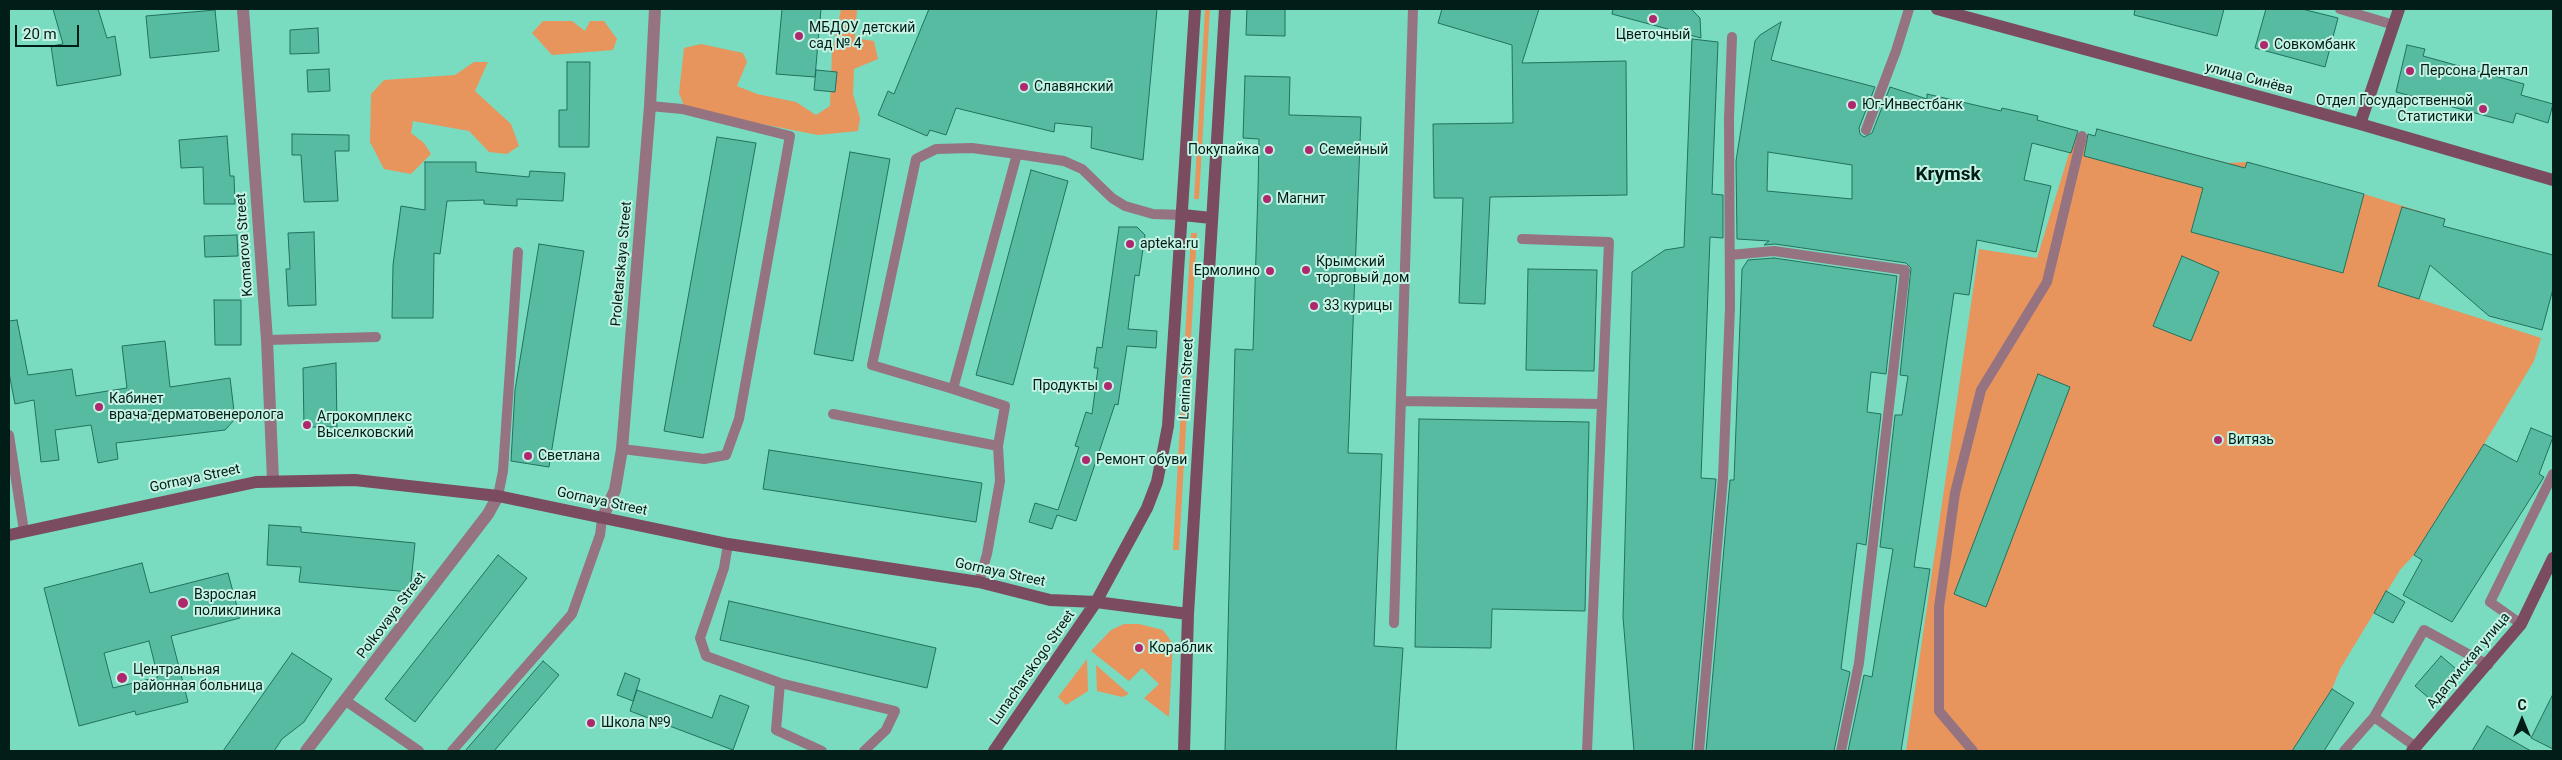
<!DOCTYPE html>
<meta charset="utf-8">
<style>
body{margin:0}
#map{position:relative;width:2562px;height:760px;overflow:hidden;background:#79dcc0;font-family:Roboto,sans-serif}
canvas{display:block}
.frame{position:absolute;inset:0;border:10px solid #001e17;pointer-events:none}
.north{position:absolute;left:2497px;top:695px;width:50px;height:50px;-webkit-text-stroke:4px #c4f2e3;paint-order:stroke;rotate:0deg;font-size:14px;font-weight:700;line-height:20px;text-align:center;color:#001e17}
.north::after{content:'';display:block;margin:auto;width:18px;height:22px;background:#001e17;clip-path:polygon(50% 0,100% 100%,50% 72%,0 100%)}
.scale{position:absolute;left:15px;top:25px;width:64px;height:22px;box-sizing:border-box;border:2px solid #001e17;border-top:0;padding-left:6px;font-size:15px;line-height:18px;white-space:nowrap;color:#001e17;-webkit-text-stroke:4px #c4f2e3;paint-order:stroke}
</style>
<div id="map">
<canvas width="2562" height="760"></canvas>
<div class="frame"></div>
<div class="north">С</div>
<div class="scale">20 m</div>
</div>
<script>
const c = document.querySelector('canvas').getContext('2d');
c.lineJoin = 'round';
function paint(path, color) { c.fillStyle = color; c.fill(path, 'evenodd'); }
const toPath = rows => new Path2D(rows.map(r => 'M' + r).join(''));
function trace(path, color, width, dash) { c.strokeStyle = color; c.lineWidth = width; c.lineCap = dash ? 'butt' : 'round'; c.setLineDash(dash || []); c.stroke(path); }
function write(font, color, halo, rows, align = 'center') {
  c.font = font + ' Roboto,sans-serif'; c.lineWidth = 4; c.setLineDash([]); c.textBaseline = 'middle'; c.strokeStyle = halo; c.fillStyle = color; for (const [text, x, y, turn = 0] of rows) {
    c.save(); c.translate(x, y); c.rotate((+turn || 0) * Math.PI / 180); c.textAlign = isNaN(turn) ? turn : align; if (halo) c.strokeText(text, 0, 0); c.fillText(text, 0, 0); c.restore();
  }
}
const green = toPath([
 [841,9,857,9,855,38,874,41,878,59,854,69,853,94,860,118,858,131,818,135,685,109,679,93,684,48,701,44,743,53,747,62,737,86,757,94,796,102,816,115,830,106,832,52],
 [1205,9,1210,9,1199,199,1194,199],
 [543,21,572,21,585,31,590,21,604,21,617,39,613,50,552,55,532,33],
 [474,62,488,62,475,91,511,124,519,146,507,154,489,152,469,131,413,121,411,133,424,143,431,154,411,174,384,169,370,142,371,94,384,80,455,75],
 [2097,129,2228,163,2247,162,2237,195,2225,192,2199,203,2191,232,2342,273,2364,194,2445,219,2419,299,2541,338,2534,361,2484,444,2414,555,2400,570,2340,669,2332,689,2292,751,1906,751,1979,249,2037,258,2075,134,2095,137],
 [1191,233,1197,233,1179,550,1173,550],
 [1124,624,1139,624,1163,630,1173,644,1169,717,1144,698,1159,684,1142,668,1129,681,1091,651,1111,630],
 [1087,659,1088,691,1066,705,1058,697],
 [1096,665,1129,694,1122,697,1097,691]
]);
const building = toPath([
 [53,9,98,9,107,38,115,36,121,75,57,86,51,46,63,44,53,9],
 [782,9,821,9,815,77,776,74,782,9],
 [929,9,1157,9,1143,160,1091,148,1092,127,1055,123,1054,132,956,108,946,135,930,130,927,136,878,115,888,91,894,94,929,9],
 [1247,9,1285,9,1285,36,1246,35,1247,9],
 [1442,9,1539,9,1522,63,1626,61,1627,195,1490,197,1485,304,1459,303,1463,198,1434,198,1433,124,1513,123,1512,45,1438,23,1442,9],
 [1613,9,1691,9,1700,18,1701,38,1612,14,1613,9],
 [2135,9,2224,9,2217,36,2134,15,2135,9],
 [2266,9,2302,9,2338,18,2325,67,2255,48,2266,9],
 [215,10,219,51,150,58,146,16,215,10],
 [1781,22,1771,60,1875,87,1859,128,1860,134,1864,137,1872,133,1890,87,1927,99,1927,94,2001,111,2002,108,2038,116,2037,120,2078,131,2071,153,2032,143,2024,180,2051,186,2036,252,1977,240,1969,295,1954,293,1914,567,1930,569,1901,751,1848,751,1864,675,1872,677,1893,549,1880,547,1895,415,1902,415,1908,376,1900,375,1911,268,1906,263,1775,244,1764,245,1769,241,1737,239,1736,161,1755,41,1760,35,1781,22],
 [1768,152,1852,165,1852,199,1767,191,1768,152],
 [318,28,319,53,290,54,290,30,318,28],
 [1692,39,1718,42,1712,194,1723,195,1723,238,1710,237,1701,478,1716,479,1692,751,1634,751,1623,617,1632,272,1665,250,1684,247,1692,39],
 [2407,45,2425,49,2423,56,2524,84,2521,95,2553,104,2548,123,2516,113,2513,123,2396,92,2407,45],
 [567,62,590,62,589,147,559,147,559,110,567,110,567,62],
 [329,69,330,91,308,92,307,70,329,69],
 [816,70,837,72,835,92,814,90,816,70],
 [1245,76,1290,77,1289,115,1361,117,1348,453,1382,454,1374,646,1403,648,1396,751,1225,751,1235,349,1253,350,1258,190,1259,139,1243,138,1245,76],
 [2097,129,2245,168,2247,162,2364,194,2343,273,2191,232,2203,188,2084,156,2088,134,2095,136,2097,129],
 [292,134,349,135,349,151,335,151,338,201,304,202,301,155,292,155,292,134],
 [227,136,230,176,234,176,235,204,204,204,203,167,181,168,179,140,227,136],
 [717,137,756,143,703,438,664,431,717,137],
 [850,152,890,159,853,361,814,354,850,152],
 [425,162,476,162,476,172,529,177,530,171,565,173,563,201,517,199,517,206,484,204,484,200,447,201,440,254,434,253,433,318,392,318,393,265,401,206,425,210,425,162],
 [1031,170,1068,181,1013,385,976,375,1031,170],
 [2402,207,2445,219,2443,226,2553,255,2553,289,2542,330,2489,316,2430,265,2419,299,2378,286,2402,207],
 [1119,227,1137,227,1145,235,1139,276,1135,275,1128,329,1157,331,1156,348,1127,346,1118,405,1115,404,1076,521,1057,515,1052,529,1029,522,1035,503,1058,510,1079,447,1075,446,1086,412,1092,414,1098,368,1094,368,1097,347,1102,348,1119,227],
 [314,232,316,305,288,306,286,269,290,269,288,233,314,232],
 [237,235,238,256,205,257,204,236,237,235],
 [539,244,584,251,549,467,511,461,515,390,539,244],
 [2182,256,2219,272,2191,341,2153,326,2182,256],
 [1774,258,1897,276,1886,374,1871,372,1867,412,1881,414,1866,545,1857,543,1841,669,1850,672,1834,751,1706,751,1730,480,1734,480,1742,269,1748,260,1774,258],
 [1528,269,1597,270,1594,371,1526,370,1528,269],
 [214,300,241,300,241,345,215,345,214,300],
 [17,320,28,375,72,369,76,396,127,388,122,346,165,341,170,387,230,378,235,419,225,430,116,443,118,459,98,463,91,425,55,430,59,460,41,462,34,400,15,404,9,373,9,321,17,320],
 [336,363,337,427,304,427,303,368,336,363],
 [2038,374,2070,387,1986,607,1954,594,2038,374],
 [1419,419,1589,422,1585,611,1492,609,1491,648,1415,647,1419,419],
 [2531,428,2553,437,2539,474,2544,477,2452,622,2403,595,2422,560,2414,555,2484,444,2517,462,2531,428],
 [769,450,982,483,976,522,763,489,769,450],
 [269,525,301,527,301,532,415,543,410,592,299,582,301,567,267,565,269,525],
 [498,555,527,578,415,722,385,699,498,555],
 [142,563,150,593,228,573,240,618,171,636,188,702,136,715,135,711,79,726,44,588,142,563],
 [149,641,158,677,113,688,104,653,149,641],
 [2386,591,2405,602,2393,623,2374,613,2386,591],
 [729,601,936,648,927,688,720,640,729,601],
 [292,653,332,679,304,722,282,739,274,751,223,751,292,653],
 [2441,656,2456,669,2430,699,2415,686,2441,656],
 [543,661,559,675,494,751,465,751,543,661],
 [625,673,640,679,633,701,617,695,625,673],
 [2332,689,2354,703,2324,751,2292,751,2332,689],
 [637,690,712,718,720,695,749,706,733,750,630,711,637,690],
 [2553,694,2553,749,2531,738,2553,694],
 [2487,726,2531,751,2472,751,2487,726]
]);
const lane = toPath([
 [2340,9,2394,25],
 [1866,130,1896,51,1909,9],
 [1017,154,953,389,872,365,916,159,936,149,972,148,1017,154,1064,161,1082,169,1112,198,1125,206,1153,214,1183,215],
 [1522,239,1609,242,1587,751],
 [1730,255,1774,251,1905,270,1859,663,1841,751],
 [267,340,376,337],
 [953,389,1005,406,998,446,1000,481,987,554,979,582],
 [1401,401,1602,404],
 [833,414,998,446],
 [9,435,24,531],
 [622,449,704,459,726,455,739,419,790,136,682,109,650,106],
 [498,496,503,471,518,252],
 [728,544,724,568,700,638,706,656,780,683,895,711,886,730,864,751],
 [1394,623,1413,9],
 [2521,624,2490,602,2553,474],
 [780,683,776,730,822,751],
 [346,701,419,751],
 [2374,717,2424,630,2488,665],
 [452,751,572,614,600,535,602,519],
 [1699,751,1723,478,1730,308,1729,118,1732,37],
 [1973,751,1939,711,1939,607,1955,493,1981,390,2047,282,2082,136],
 [2344,751,2374,717,2416,747]
]);
const street = toPath([
 [243,9,267,340,273,480],
 [602,519,615,490,622,449,650,106,655,9],
 [306,751,488,514,498,496]
]);
const secondary = toPath([
 [1937,9,2360,124,2553,180],
 [2360,124,2399,9],
 [1183,215,1211,218],
 [9,535,256,482,355,480,498,496,728,544,979,582,1050,600,1096,602,1188,614],
 [994,751,1096,602,1147,508,1157,482,1168,426,1195,9],
 [1184,751,1188,614,1225,9],
 [2412,751,2521,624,2553,558]
]);
const markers = [
 [1653,19,5,"#ae286e"],
 [799,36,5,"#ae286e"],
 [2264,45,5,"#ae286e"],
 [2410,71,5,"#ae286e"],
 [1024,87,5,"#ae286e"],
 [1852,105,5,"#ae286e"],
 [2483,109,5,"#ae286e"],
 [1269,150,5,"#ae286e"],
 [1309,150,5,"#ae286e"],
 [1267,199,5,"#ae286e"],
 [1130,244,5,"#ae286e"],
 [1306,270,5,"#ae286e"],
 [1270,271,5,"#ae286e"],
 [1314,306,5,"#ae286e"],
 [1108,386,5,"#ae286e"],
 [99,407,5,"#ae286e"],
 [307,425,5,"#ae286e"],
 [2218,440,5,"#ae286e"],
 [528,456,5,"#ae286e"],
 [1086,460,5,"#ae286e"],
 [183,603,6,"#ae286e"],
 [1139,648,5,"#ae286e"],
 [122,678,6,"#ae286e"],
 [591,723,5,"#ae286e"]
];
const poiNames = [
 ["МБДОУ детский",809,28],
 ["сад № 4",809,44],
 ["Цветочный",1653,35,"center"],
 ["Совкомбанк",2274,45],
 ["Персона Дентал",2420,71],
 ["Славянский",1034,87],
 ["Отдел Государственной",2473,101,"right"],
 ["Статистики",2473,117,"right"],
 ["Юг-Инвестбанк",1862,105],
 ["Покупайка",1259,150,"right"],
 ["Семейный",1319,150],
 ["Магнит",1277,199],
 ["apteka.ru",1140,244],
 ["Крымский",1316,262],
 ["торговый дом",1316,278],
 ["Ермолино",1260,271,"right"],
 ["33 курицы",1324,306],
 ["Продукты",1098,386,"right"],
 ["Кабинет",109,399],
 ["врача-дерматовенеролога",109,415],
 ["Агрокомплекс",317,417],
 ["Выселковский",317,433],
 ["Витязь",2228,440],
 ["Светлана",538,456],
 ["Ремонт обуви",1096,460],
 ["Взрослая",194,595],
 ["поликлиника",194,611],
 ["Кораблик",1149,648],
 ["Центральная",133,670],
 ["районная больница",133,686],
 ["Школа №9",601,723]
];
const streetNames = [
 ["улица Синёва",2249,79,15],
 ["Komarova Street",245,245,-94],
 ["Proletarskaya Street",622,264,-85],
 ["Lenina Street",1187,379,-87],
 ["Gornaya Street",195,479,-12],
 ["Gornaya Street",602,502,12],
 ["Gornaya Street",1000,573,12],
 ["Polkovaya Street",392,616,-53],
 ["Адагумская улица",2469,661,-50],
 ["Lunacharskogo Street",1033,668,-55]
];
const districtNames = [
 ["Krymsk",1948,175]
];
paint(green, '#e7945d');
paint(building, '#57bba1');
trace(building, '#21715e', 1);
trace(lane, '#957380', 10);
trace(street, '#957380', 12);
trace(secondary, '#7b4b5f', 12);
for (const [x, y, r, color] of markers) { const dot = new Path2D(); dot.arc(x, y, r, 0, 2 * Math.PI); c.fillStyle = color; c.fill(dot); trace(dot, '#c4f2e3', 2); }
write('14px', '#001e17', '#c4f2e3', poiNames, 'left');
write('14px', '#001e17', '#c4f2e3', streetNames);
write('bold 19px', '#001e17', '#c4f2e3', districtNames);
</script>
